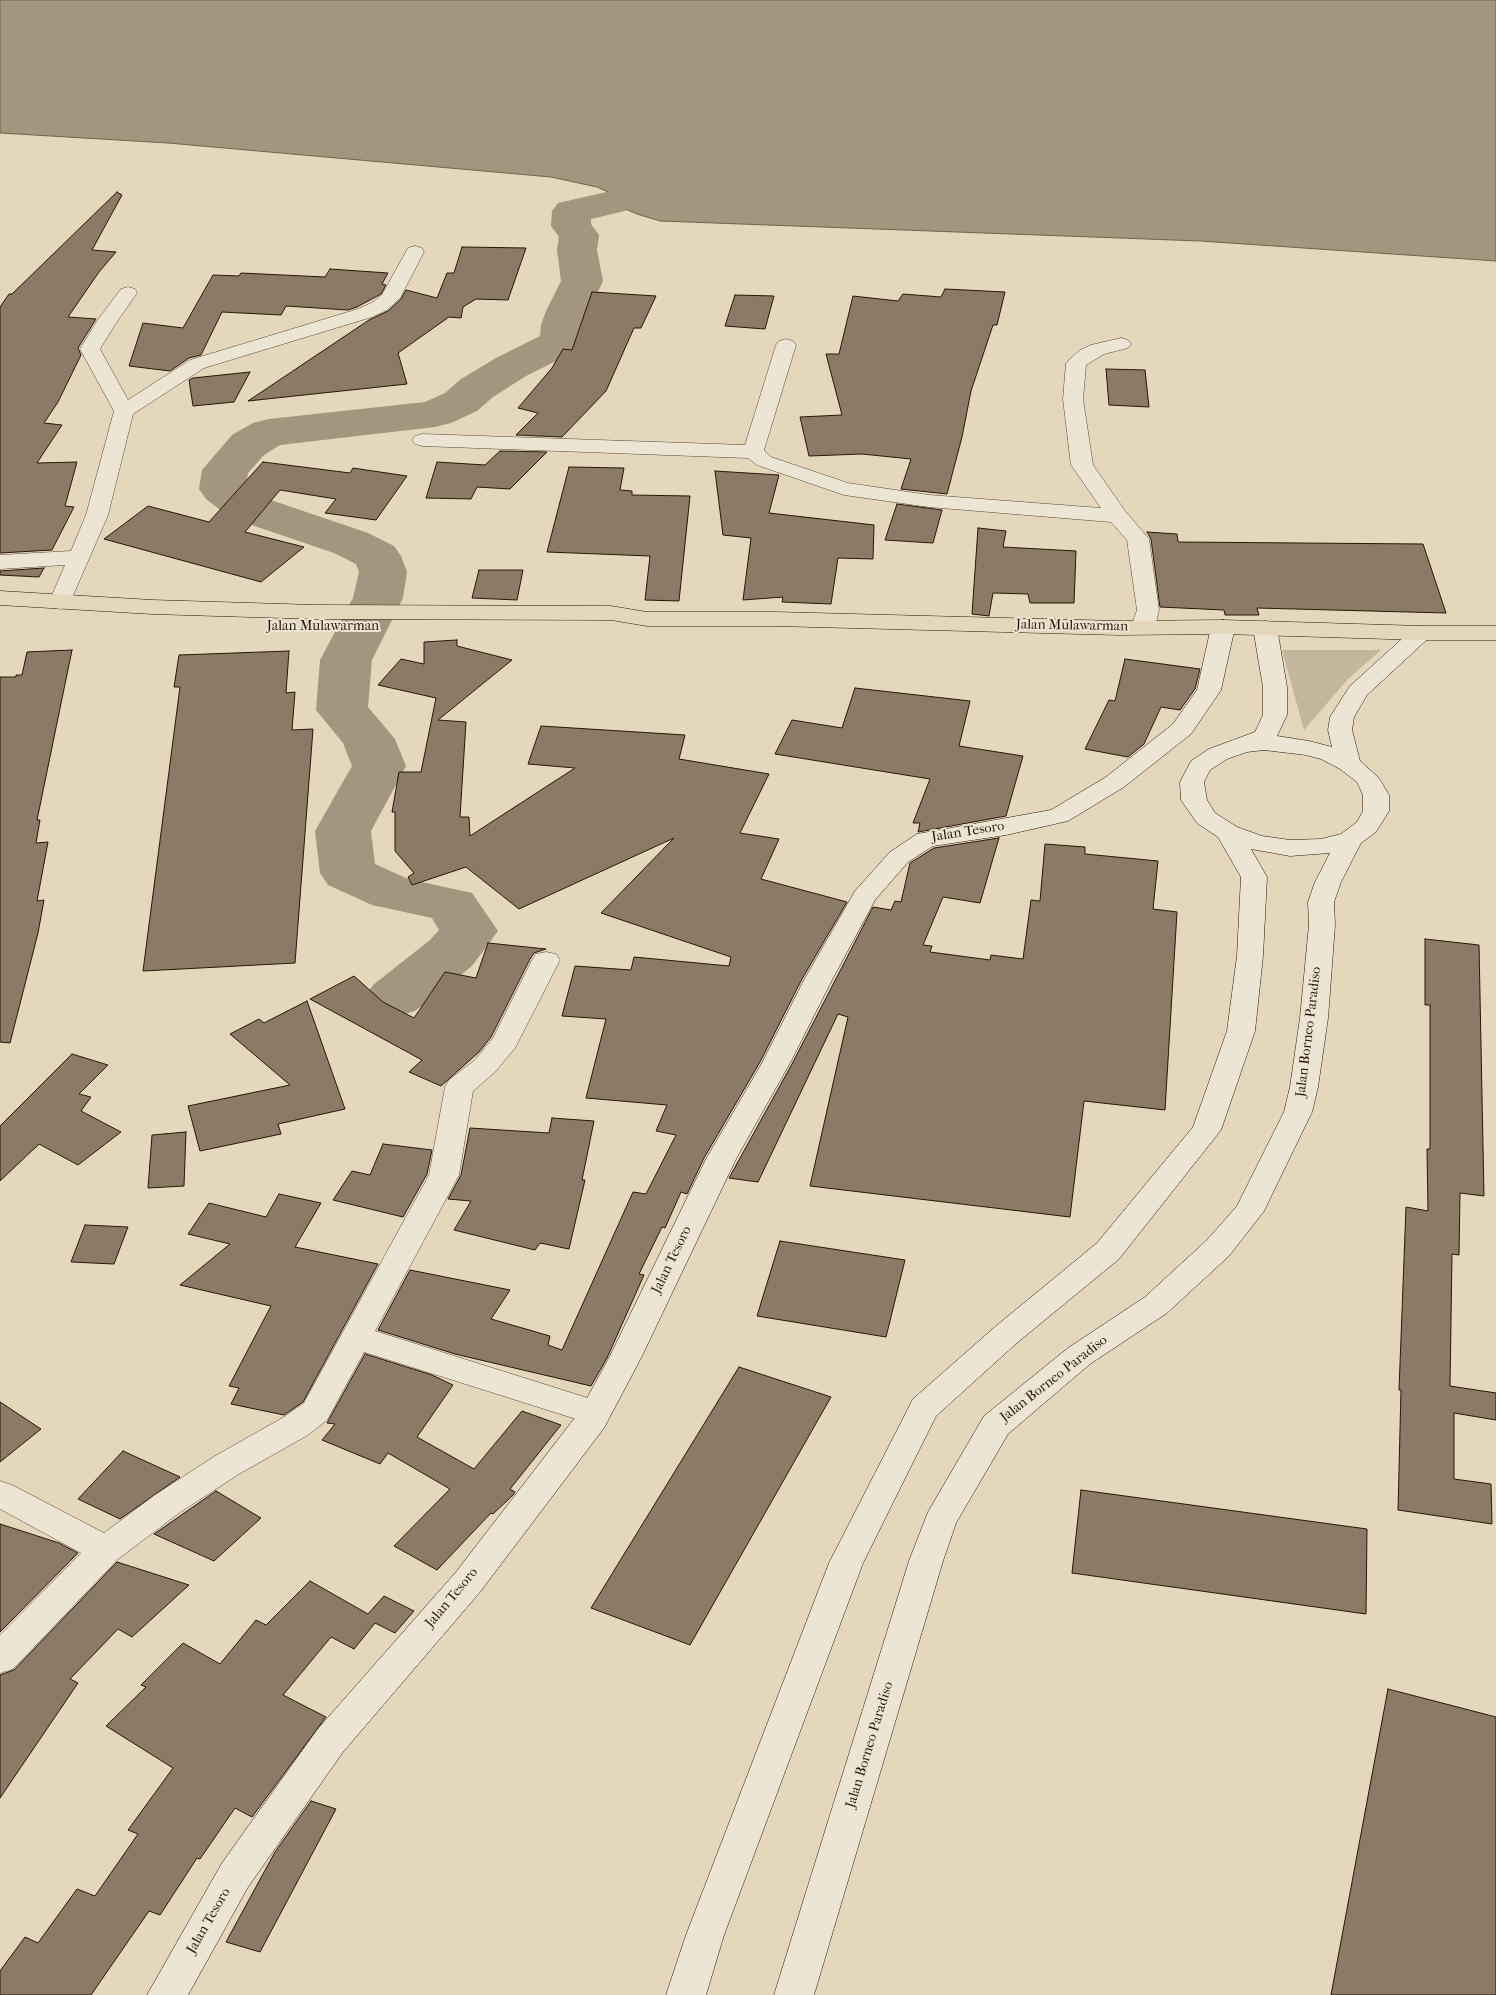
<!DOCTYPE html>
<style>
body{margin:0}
canvas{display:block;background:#e4d7bb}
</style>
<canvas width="1496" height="1995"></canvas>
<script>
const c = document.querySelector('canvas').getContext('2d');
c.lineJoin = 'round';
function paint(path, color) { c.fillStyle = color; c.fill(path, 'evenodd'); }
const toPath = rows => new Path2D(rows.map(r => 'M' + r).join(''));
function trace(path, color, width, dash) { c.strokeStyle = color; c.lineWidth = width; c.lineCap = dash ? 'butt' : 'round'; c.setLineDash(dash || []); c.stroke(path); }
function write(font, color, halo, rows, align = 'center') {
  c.font = font + ' "IM FELL French Canon",serif'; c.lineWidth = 4; c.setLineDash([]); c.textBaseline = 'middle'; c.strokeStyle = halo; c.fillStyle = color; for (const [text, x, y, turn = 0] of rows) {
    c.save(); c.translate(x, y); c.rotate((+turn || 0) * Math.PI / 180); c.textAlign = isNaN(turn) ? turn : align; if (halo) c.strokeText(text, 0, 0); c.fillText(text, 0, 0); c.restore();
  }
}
const green = toPath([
 [1282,650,1381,650,1348,679,1304,730]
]);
const water = toPath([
 [0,0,1496,0,1496,261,1200,241,660,221,637,214,611,203,608,192,597,187,551,177,168,143,0,133,0,0]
]);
const river = toPath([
 [611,191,625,195,630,203,625,211,591,219,591,224,599,235,597,250,603,281,583,325,584,338,570,354,526,376,493,397,477,411,451,423,435,427,280,445,264,455,248,473,246,485,265,498,368,533,394,546,401,556,407,572,403,598,372,660,368,707,395,739,406,766,371,831,375,864,408,879,472,893,498,931,472,966,415,1011,394,1017,373,1011,364,998,373,985,430,940,439,930,432,918,372,905,328,885,320,873,315,831,352,766,343,743,316,710,320,660,353,598,359,572,356,564,334,553,231,518,206,499,199,489,202,470,232,435,253,423,269,419,425,402,445,393,461,379,496,358,540,336,541,325,546,311,561,281,557,250,559,237,551,226,552,211,558,203,611,191]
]);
const building = toPath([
 [117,192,122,195,92,250,116,252,99,272,68,317,96,319,78,348,81,355,58,402,44,423,62,425,37,463,77,462,65,506,74,507,52,550,0,553,0,307,9,294,12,294,117,192],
 [462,247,526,248,508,300,476,299,463,307,461,318,449,317,398,353,407,384,248,401,369,320,388,311,401,299,406,290,437,298,447,273,454,273,462,247],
 [330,269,388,273,382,284,386,285,381,294,357,307,348,310,286,306,281,315,222,312,201,355,189,358,170,371,129,366,143,323,183,328,213,275,239,276,241,273,325,277,330,269],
 [945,289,1005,292,997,325,993,325,971,391,962,437,947,494,901,489,911,459,862,454,809,456,800,417,842,415,826,354,839,354,853,296,898,301,903,294,941,297,945,289],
 [592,292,656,296,641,328,634,328,606,391,562,437,516,435,538,413,518,408,552,368,563,349,572,350,592,292],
 [735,295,774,296,765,329,725,326,735,295],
 [1106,369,1145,370,1149,407,1109,405,1106,369],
 [250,372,234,402,193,406,189,380,193,378,250,372],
 [500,451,547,452,510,489,477,487,471,499,426,498,437,462,485,465,500,451],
 [263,462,350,473,353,468,407,476,376,520,325,513,336,499,280,490,245,532,304,547,261,582,104,539,148,506,209,522,263,462],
 [569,467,624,468,620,490,632,491,632,495,690,496,679,601,645,600,650,556,547,552,569,467],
 [715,471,779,475,769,513,874,525,873,559,838,558,831,604,782,602,783,597,743,600,751,538,723,535,715,471],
 [897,504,942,510,933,543,885,540,897,504],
 [978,528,1006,531,1003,547,1076,551,1074,603,1030,603,1028,594,993,593,989,616,972,614,978,528],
 [1147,532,1177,534,1178,542,1423,544,1446,613,1257,608,1259,615,1225,615,1224,610,1160,607,1151,539,1147,532],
 [44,568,39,577,0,575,0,571,44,568],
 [479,570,523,570,517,600,472,598,479,570],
 [457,640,457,646,512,660,438,720,466,722,460,817,469,817,470,836,575,768,528,764,541,726,685,735,679,759,769,774,740,833,779,839,761,879,847,902,802,979,760,1062,704,1158,687,1194,681,1192,665,1228,662,1227,639,1274,644,1275,607,1358,591,1386,455,1354,378,1330,410,1270,510,1290,491,1319,550,1336,548,1345,562,1350,633,1192,646,1194,676,1135,656,1131,667,1105,586,1098,606,1019,562,1016,575,966,631,970,634,957,729,966,731,957,601,913,674,838,519,909,466,867,412,885,408,877,414,873,395,851,395,812,392,812,399,772,421,772,436,698,378,685,401,659,424,664,424,642,457,640],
 [72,650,37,820,40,820,36,843,48,842,37,901,44,900,38,933,10,1043,0,1042,0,677,16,677,16,675,22,675,27,652,72,650],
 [289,651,286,693,295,692,292,730,313,729,295,963,143,971,180,687,174,687,179,655,289,651],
 [1125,659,1200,669,1195,689,1180,710,1161,707,1144,744,1128,757,1085,749,1109,700,1115,701,1125,659],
 [855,688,970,701,959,746,1023,756,1006,816,918,832,920,823,913,823,930,779,775,754,792,720,842,728,855,688],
 [999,838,980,903,943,897,923,945,932,946,930,952,990,960,991,955,1023,959,1031,900,1040,901,1045,844,1085,847,1085,854,1158,861,1153,909,1177,912,1165,1110,1084,1101,1070,1217,810,1186,848,1017,838,1014,758,1182,729,1178,792,1064,873,907,891,910,895,901,901,902,910,863,934,848,999,838],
 [1425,939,1479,945,1484,1196,1460,1193,1459,1255,1452,1254,1450,1386,1496,1393,1496,1420,1454,1413,1454,1479,1491,1484,1492,1524,1398,1510,1401,1390,1399,1390,1406,1207,1428,1211,1427,1149,1430,1149,1430,1005,1425,1005,1425,939],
 [488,943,546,949,534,953,530,959,491,1037,479,1052,441,1086,409,1072,422,1060,310,999,354,976,383,1002,414,1018,445,972,476,978,488,943],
 [307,1001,345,1109,278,1124,281,1134,200,1151,188,1106,290,1085,230,1034,259,1019,264,1023,307,1001],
 [72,1054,108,1065,79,1094,91,1097,81,1111,121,1132,78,1165,39,1144,0,1181,0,1126,72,1054],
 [552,1118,594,1121,582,1180,585,1180,569,1249,540,1243,535,1250,454,1230,471,1201,448,1199,461,1175,470,1128,549,1133,552,1118],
 [186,1132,184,1186,148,1188,152,1135,186,1132],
 [383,1144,432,1150,427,1174,403,1217,333,1200,352,1171,370,1175,383,1144],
 [279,1194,321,1203,295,1247,378,1264,303,1402,284,1415,231,1404,239,1388,229,1386,271,1306,180,1285,230,1244,188,1234,209,1203,266,1217,279,1194],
 [85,1225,128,1227,114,1264,71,1262,85,1225],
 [780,1241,905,1260,886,1337,757,1316,780,1241],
 [365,1354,432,1375,453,1385,417,1437,474,1469,522,1411,561,1425,510,1489,515,1492,513,1495,493,1514,491,1513,437,1570,394,1546,450,1489,388,1453,380,1464,322,1440,335,1424,327,1423,365,1354],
 [739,1367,831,1397,690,1645,591,1608,739,1367],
 [0,1402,41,1429,0,1462,0,1402],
 [123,1451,180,1477,120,1519,78,1499,123,1451],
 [1081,1490,1367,1529,1366,1614,1072,1573,1081,1490],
 [216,1491,261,1518,214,1561,154,1534,216,1491],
 [0,1524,59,1543,78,1553,0,1632,0,1524],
 [117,1562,189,1585,132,1637,118,1629,70,1679,78,1683,0,1798,0,1675,14,1670,117,1562],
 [310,1581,368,1614,384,1596,414,1611,395,1633,375,1623,354,1649,331,1637,283,1695,326,1717,252,1817,235,1808,200,1859,197,1858,160,1915,149,1911,91,1995,0,1995,0,1971,25,1937,38,1943,77,1889,95,1896,138,1834,128,1830,173,1768,106,1726,146,1687,141,1685,183,1643,220,1664,256,1620,266,1625,310,1581],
 [1388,1689,1496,1717,1496,1995,1331,1995,1388,1689],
 [311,1801,336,1809,260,1952,226,1942,275,1852,311,1801]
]);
const street = toPath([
 [415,246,422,248,424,252,400,298,387,310,372,317,204,368,133,414,108,515,68,607,60,609,52,607,49,602,65,565,0,569,0,555,71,551,86,515,114,411,80,349,97,321,121,289,128,287,135,289,137,293,116,323,100,349,128,400,190,360,358,309,373,302,382,295,408,248,415,246],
 [1121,338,1128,340,1131,344,1128,348,1104,354,1086,365,1083,399,1093,465,1125,511,1149,539,1159,610,1155,627,1151,632,1143,634,1135,632,1131,627,1137,610,1127,540,1111,522,929,507,844,495,757,465,748,458,422,446,415,444,412,440,415,436,422,434,745,445,776,345,779,341,786,339,793,341,796,345,764,450,771,457,848,483,929,495,1101,508,1071,465,1063,399,1066,363,1080,350,1091,345,1121,338],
 [546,952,556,954,560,960,515,1048,495,1072,473,1091,459,1175,375,1331,607,1404,611,1413,607,1422,595,1425,364,1352,327,1420,308,1435,239,1474,179,1513,118,1559,13,1669,0,1673,0,1635,81,1553,0,1509,0,1481,12,1485,104,1533,155,1495,215,1456,284,1417,304,1403,429,1175,445,1087,449,1080,475,1060,493,1038,532,960,536,954,546,952]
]);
const secondary = toPath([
 [1223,620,1231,622,1235,627,1221,690,1191,734,1124,787,1068,821,1006,835,933,846,908,862,875,900,832,980,790,1063,736,1159,642,1356,604,1428,480,1592,343,1752,248,1887,188,1995,147,1995,222,1863,317,1730,456,1572,580,1411,610,1356,706,1159,762,1063,804,980,855,891,890,852,917,834,1051,810,1106,777,1173,724,1197,690,1211,627,1215,622,1223,620],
 [1265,621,1273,623,1277,628,1287,687,1287,715,1277,736,1309,741,1332,747,1328,730,1330,717,1350,686,1414,628,1422,626,1430,628,1434,633,1367,695,1354,717,1352,730,1360,761,1379,778,1389,795,1389,811,1376,832,1361,843,1341,882,1334,902,1335,925,1328,1018,1318,1087,1312,1112,1264,1211,1229,1256,1167,1313,1090,1364,1008,1434,956,1523,943,1561,814,1995,774,1995,909,1561,928,1512,984,1416,1068,1348,1145,1297,1207,1240,1237,1206,1284,1112,1290,1087,1300,1018,1309,925,1308,902,1315,882,1330,853,1290,856,1251,849,1267,877,1263,956,1255,1031,1221,1130,1119,1259,1018,1342,936,1416,863,1563,724,1935,706,1995,666,1995,686,1935,829,1563,913,1399,996,1326,1097,1243,1193,1127,1227,1031,1237,956,1241,877,1218,837,1197,823,1181,800,1180,782,1191,761,1209,749,1255,732,1263,715,1263,687,1253,628,1257,623,1265,621],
 [1264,750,1306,755,1321,759,1340,769,1357,782,1363,795,1363,811,1357,822,1341,834,1321,839,1290,840,1262,836,1237,827,1215,813,1207,800,1204,782,1210,770,1227,759,1247,752,1264,750]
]);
const highway = toPath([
 [0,591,152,600,316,605,611,606,647,612,775,612,1119,621,1223,620,1422,626,1496,626,1496,640,1422,640,1223,634,1119,635,775,626,647,626,611,620,316,619,152,614,0,605,0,591]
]);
const streetNames = [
 ["Jalan Mulawarman",1072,626,1],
 ["Jalan Mulawarman",323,627],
 ["Jalan Tesoro",968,832,-9],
 ["Jalan Borneo Paradiso",1309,1032,-83],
 ["Jalan Tesoro",672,1260,-64],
 ["Jalan Borneo Paradiso",1054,1379,-38],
 ["Jalan Tesoro",452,1598,-50],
 ["Jalan Borneo Paradiso",870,1745,-73],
 ["Jalan Tesoro",209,1921,-60]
];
paint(green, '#c4b69d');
paint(water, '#a4957f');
trace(water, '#726250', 1);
paint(river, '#a4957f');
paint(building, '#8a7a66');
trace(building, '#28160a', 1);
trace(street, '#574636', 1);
trace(secondary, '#28160a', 1);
trace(highway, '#28160a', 1);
paint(street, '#ede5d3');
paint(secondary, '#ede5d3');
paint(highway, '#e4d7bb');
write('14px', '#28160a', '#ede5d3', streetNames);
</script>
